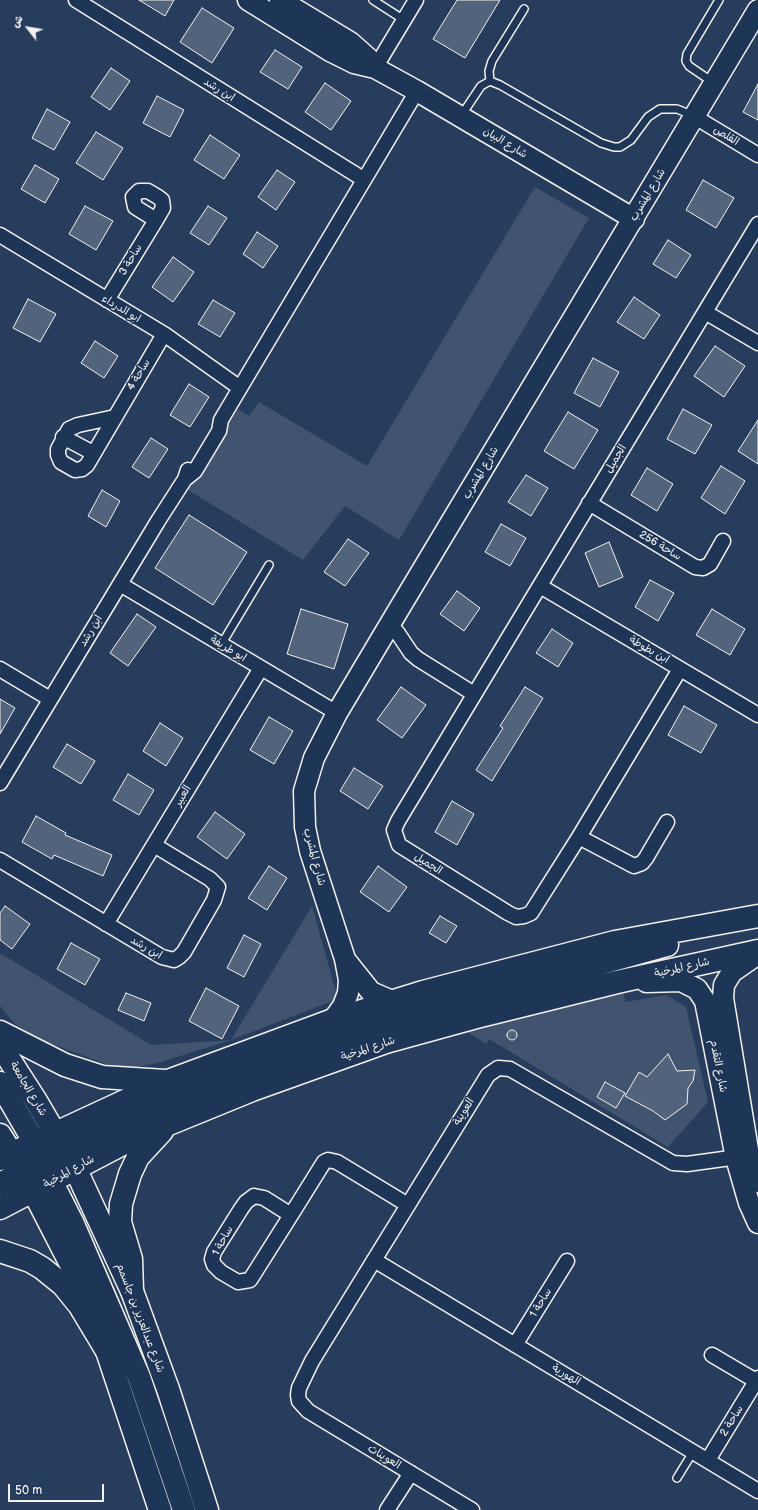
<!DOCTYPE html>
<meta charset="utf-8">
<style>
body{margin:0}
#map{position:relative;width:758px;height:1510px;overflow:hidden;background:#263d5d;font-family:"Balsamiq Sans","Playpen Sans Arabic",sans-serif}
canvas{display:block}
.north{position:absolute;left:8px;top:8px;width:40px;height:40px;-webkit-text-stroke:3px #1d3557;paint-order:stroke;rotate:301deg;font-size:11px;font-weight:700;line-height:16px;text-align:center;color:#f4f1e8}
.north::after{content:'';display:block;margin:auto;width:14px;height:18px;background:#f4f1e8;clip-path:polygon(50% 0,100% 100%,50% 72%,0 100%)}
.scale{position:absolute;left:8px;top:1484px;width:96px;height:18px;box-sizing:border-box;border:2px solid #f4f1e8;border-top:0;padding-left:5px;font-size:12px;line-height:14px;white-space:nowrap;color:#f4f1e8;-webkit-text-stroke:3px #1d3557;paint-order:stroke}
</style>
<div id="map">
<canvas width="758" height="1510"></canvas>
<div class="north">ش</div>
<div class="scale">50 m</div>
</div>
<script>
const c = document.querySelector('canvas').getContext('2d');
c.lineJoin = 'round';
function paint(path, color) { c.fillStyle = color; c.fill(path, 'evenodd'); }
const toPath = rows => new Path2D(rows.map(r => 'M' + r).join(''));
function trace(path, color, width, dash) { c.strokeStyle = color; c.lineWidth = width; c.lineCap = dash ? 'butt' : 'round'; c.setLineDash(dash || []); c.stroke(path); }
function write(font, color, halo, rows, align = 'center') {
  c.font = font + ' "Balsamiq Sans","Playpen Sans Arabic",sans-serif'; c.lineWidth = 3; c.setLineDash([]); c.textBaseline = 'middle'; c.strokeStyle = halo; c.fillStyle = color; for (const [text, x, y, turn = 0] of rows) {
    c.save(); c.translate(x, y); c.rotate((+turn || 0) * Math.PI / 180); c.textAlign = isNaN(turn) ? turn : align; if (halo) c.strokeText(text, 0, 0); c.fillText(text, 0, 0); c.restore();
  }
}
const green = toPath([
 [535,187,589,218,399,540,345,506,303,560,188,490,238,409,249,416,259,402,367,466],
 [312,906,338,999,231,1040,158,1063,122,1070,36,1038,15,1024,0,1006,0,953,151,1045,231,1040],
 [624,993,625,1002,666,995,686,1007,708,1102,668,1147,489,1039,486,1044,466,1031,560,1006]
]);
const building = toPath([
 [139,0,174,0,165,16,139,0],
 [457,0,500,0,465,58,433,39,457,0],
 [202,8,234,28,212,63,180,42,202,8],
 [275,50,302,67,288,89,260,72,275,50],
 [111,68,130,81,110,110,91,97,111,68],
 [325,83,351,101,331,130,305,112,325,83],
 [758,84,758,120,743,112,758,84],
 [157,96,184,110,170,137,143,123,157,96],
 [47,109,70,122,54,150,32,138,47,109],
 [96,132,123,148,103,180,76,163,96,132],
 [210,135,240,155,224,179,194,160,210,135],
 [35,165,59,179,45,203,21,189,35,165],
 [277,170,295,182,276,210,258,197,277,170],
 [703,180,734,198,716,228,686,210,703,180],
 [85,206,113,221,96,250,69,234,85,206],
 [208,206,227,218,209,245,190,233,208,206],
 [257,232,278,246,263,268,243,254,257,232],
 [668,240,691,255,676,278,653,264,668,240],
 [173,257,194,272,173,302,152,287,173,257],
 [634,297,660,315,644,339,617,322,634,297],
 [28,299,56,314,40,342,13,328,28,299],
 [213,300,235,313,220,337,198,324,213,300],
 [95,341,118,356,104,378,81,363,95,341],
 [715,346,745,366,724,397,694,376,715,346],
 [593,358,619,372,600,407,574,393,593,358],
 [189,384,209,397,190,427,170,415,189,384],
 [683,409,712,425,695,454,667,439,683,409],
 [568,412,598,430,574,469,544,451,568,412],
 [758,420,758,464,738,451,758,420],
 [151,438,168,449,149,478,132,467,151,438],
 [721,466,745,481,725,514,701,498,721,466],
 [647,468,673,484,657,511,631,495,647,468],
 [526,475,548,488,531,516,508,502,526,475],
 [102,490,120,501,106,527,88,516,102,490],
 [189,515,247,552,213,605,155,568,189,515],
 [501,524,526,538,510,566,485,552,501,524],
 [348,539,369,553,345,586,324,572,348,539],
 [609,542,623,577,599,587,585,553,609,542],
 [650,580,674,593,658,621,635,607,650,580],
 [457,591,480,608,464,631,440,614,457,591],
 [301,609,348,624,334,669,287,654,301,609],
 [712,609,745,629,730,655,696,635,712,609],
 [137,614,156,627,128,666,110,653,137,614],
 [552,629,573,643,558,667,536,653,552,629],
 [401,687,426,705,402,738,377,720,401,687],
 [525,687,543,698,492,781,476,770,503,728,500,726,525,687],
 [0,699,15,708,0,734,0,699],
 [684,706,717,725,701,753,668,735,684,706],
 [269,717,293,731,274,764,250,750,269,717],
 [160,723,183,738,166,766,143,751,160,723],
 [67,744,95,761,81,784,53,767,67,744],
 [354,768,383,786,368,809,340,791,354,768],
 [128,774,154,790,139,815,113,800,128,774],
 [452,801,474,814,457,845,435,832,452,801],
 [215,812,245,834,227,859,197,837,215,812],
 [36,816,66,833,65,835,112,855,103,876,54,855,52,859,22,842,36,816],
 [269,866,287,878,267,910,248,898,269,866],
 [378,866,407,887,389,912,360,892,378,866],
 [5,906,30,924,12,949,0,940,0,913,5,906],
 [440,916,457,926,446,943,429,933,440,916],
 [244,935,261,944,244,977,227,968,244,935],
 [71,943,100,959,85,985,57,969,71,943],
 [206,988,239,1006,222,1039,189,1021,206,988],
 [126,993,151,1003,144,1021,118,1010,126,993],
 '507 1035a5 5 0 1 1 10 0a5 5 0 1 1-10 0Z',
 [668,1054,677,1071,695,1070,693,1081,688,1088,687,1104,665,1120,653,1111,625,1096,639,1072,647,1077,668,1054],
 [605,1082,625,1093,616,1108,597,1097,605,1082]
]);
const lane = toPath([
 [373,0,404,20],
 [490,81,489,71,492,61,524,9],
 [714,83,689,66,686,61,687,54,719,0],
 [461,116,481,86,490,81,500,85,601,143,614,147,620,147,631,140,648,117,660,109,677,109,694,116],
 [221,645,269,565],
 [677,1478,693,1452]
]);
const street = toPath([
 [76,0,363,179],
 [375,68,416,0],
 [695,117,758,155],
 [0,235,164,334,240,388],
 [107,300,156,220,163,208,162,200,158,197,148,191,139,191,133,197,135,207,156,220],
 [705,312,758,343],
 [115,417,78,425,69,429,58,449,58,455,61,462,75,470,82,469,87,465,164,334],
 [63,437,93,453],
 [185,479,195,471,219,431,221,420,240,388,417,91],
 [589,503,695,567,703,568,710,564,723,541],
 [120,584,337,713],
 [540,586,758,715],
 [390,624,397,632,411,653,418,659,474,694],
 [0,669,50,699],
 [680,669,579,837,531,913,524,916,516,917,508,913,399,845,394,830,398,821,758,224],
 [0,783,158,521,185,479,188,470],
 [579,837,634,866,642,863,646,858,667,822],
 [0,860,162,957,174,960,179,957,184,952,214,900,218,887,210,879,154,845],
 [106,924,261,668],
 [254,1196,264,1198,291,1215,250,1280,238,1282,221,1272,214,1265,212,1259,214,1252,241,1209,246,1202,254,1196],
 [291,1215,324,1162,328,1160,337,1162,408,1205],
 [374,1260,758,1491],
 [515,1345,567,1261],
 [712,1355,756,1381],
 [708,1460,758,1378],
 [387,1510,411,1473],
 [472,1510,308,1411,299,1401,298,1395,299,1388,312,1361,488,1075,498,1068,510,1069,673,1163,687,1164,745,1156]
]);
const secondary = toPath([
 [248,0,330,51,354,63,375,68,417,91,634,219],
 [280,0,350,42,368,58,375,68],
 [347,962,371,992,392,1001],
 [646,982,681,981,697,989,705,1001,736,1158,749,1203,758,1223],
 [333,1020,343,1006,348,993,349,980,345,959,310,851,305,827,304,791,314,758,337,713,390,624,758,10],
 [756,1182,749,1156,723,998,724,985,732,972,758,954]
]);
const primary = toPath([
 [0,1045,36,1101,75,1168,132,1291,168,1389,207,1510],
 [0,1135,24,1173,78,1278,107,1351,160,1510]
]);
const highway = toPath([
 [0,1032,65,1065,102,1077,165,1081],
 [0,1083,35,1143,43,1154],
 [0,1159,168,1081,333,1020,423,992,615,942,758,916],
 [45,1169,73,1224,139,1377,184,1510],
 [0,1184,32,1167,45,1153],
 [33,1191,36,1181,44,1168,56,1157,65,1151,167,1103,262,1065,396,1020,667,945],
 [0,1208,132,1139,252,1090,386,1042,484,1015,617,982,758,951],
 [0,1251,30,1261,42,1268,63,1285,80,1306,107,1351],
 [132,1291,131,1259,120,1222,121,1204,130,1174,138,1157,162,1131]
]);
const streetNames = [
 ["ابن رشد",219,90,32],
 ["القلص",726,136,31],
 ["شارع البيان",505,143,31],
 ["شارع المشرب",648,195,-59],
 ["ساحة 3",131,260,-59],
 ["ابو الدرداء",121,309,31],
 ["ساحة 4",139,375,-59],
 ["الجميل",616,459,-59],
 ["شارع المشرب",481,473,-59],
 ["ساحة 256",660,546,31],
 ["ابن رشد",91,631,-59],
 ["ابو طريفة",228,649,31],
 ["ابن بطوطة",649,650,30],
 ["العبير",183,796,-59],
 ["شارع المشرب",314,857,75],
 ["الجميل",428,864,32],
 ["ابن رشد",146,948,30],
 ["شارع المرخية",682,968,-13],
 ["شارع المرخية",368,1049,-18],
 ["شارع التقدم",718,1066,79],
 ["شارع الجامعة",28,1089,59],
 ["العوينة",464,1112,-58],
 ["شارع المرخية",69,1172,-29],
 ["ساحة 1",223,1241,-62],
 ["ساحة 1",541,1303,-59],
 ["شارع عبدالعزيز بن جاسمم",140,1318,69],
 ["الهورية",566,1375,31],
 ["ساحة 2",732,1421,-59],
 ["العوينات",384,1457,31]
];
paint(green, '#40546f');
paint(building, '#52647b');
trace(building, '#f4f1e8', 1);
trace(lane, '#f4f1e8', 10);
trace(street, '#f4f1e8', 17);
trace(secondary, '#f4f1e8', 23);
trace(primary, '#f4f1e8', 25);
trace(highway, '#f4f1e8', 25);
trace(lane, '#1d3557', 7);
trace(street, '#1d3557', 14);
trace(secondary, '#1d3557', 20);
trace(primary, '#1d3557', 22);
trace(highway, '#1d3557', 22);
write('11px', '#f4f1e8', '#1d3557', streetNames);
</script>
